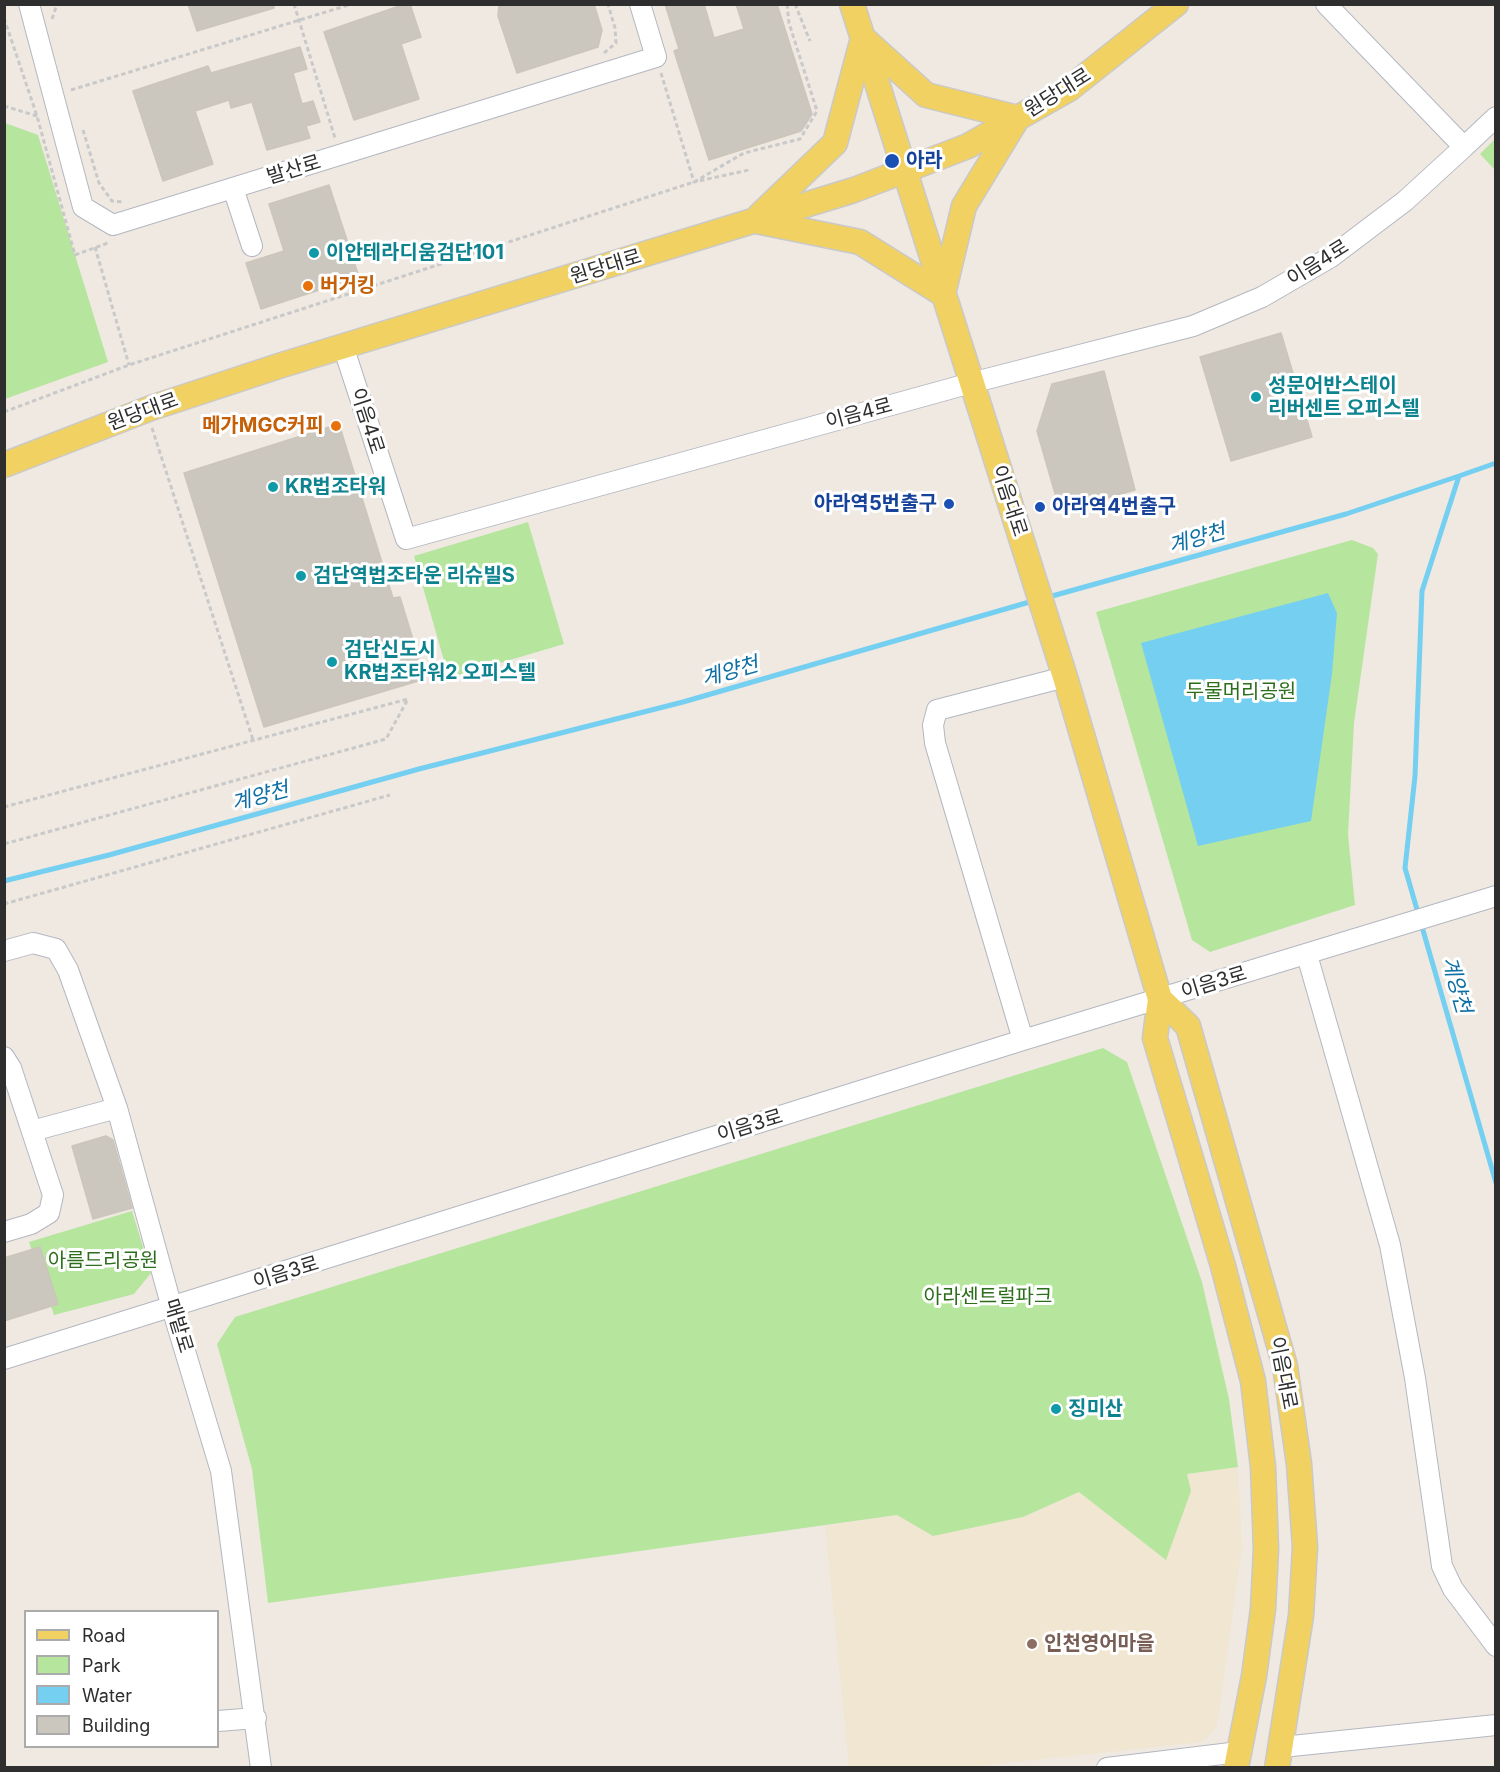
<!DOCTYPE html>
<meta charset="utf-8">
<style>
body{margin:0}
#map{position:relative;width:1500px;height:1772px;overflow:hidden;background:#efe9e1;font-family:Inter,sans-serif}
canvas{display:block}
.frame{position:absolute;inset:0;border:6px solid #2e2e2e;pointer-events:none}
.legend{position:absolute;left:24px;top:1610px;width:195px;height:138px;box-sizing:border-box;background:#fff;border:2px solid #ababab;margin:0;padding:8px 10px;list-style:none;font-size:18px;color:#2e2e2e}
.legend li{display:flex;align-items:center;gap:12px;height:30px}
.legend b{width:30px;border:2px solid #ababab}
</style>
<div id="map">
<canvas width="1500" height="1772"></canvas>
<div class="frame"></div>
<ul class="legend">
<li><b style="height:8px;background:#f2d163"></b>Road</li>
<li><b style="height:16px;background:#b6e59e"></b>Park</li>
<li><b style="height:16px;background:#75cff0"></b>Water</li>
<li><b style="height:16px;background:#cbc7bf"></b>Building</li>
</ul>
</div>
<script>
const c = document.querySelector('canvas').getContext('2d');
c.lineJoin = 'round';
function paint(path, color) { c.fillStyle = color; c.fill(path, 'evenodd'); }
const toPath = rows => new Path2D(rows.map(r => 'M' + r).join(''));
function trace(path, color, width, dash) { c.strokeStyle = color; c.lineWidth = width; c.lineCap = dash ? 'butt' : 'round'; c.setLineDash(dash || []); c.stroke(path); }
function write(font, color, halo, rows, align = 'center') {
  c.font = font + ' Inter,"Noto Sans KR",sans-serif'; c.lineWidth = 6; c.setLineDash([]); c.textBaseline = 'middle'; c.strokeStyle = halo; c.fillStyle = color; for (const [text, x, y, turn = 0] of rows) {
    c.save(); c.translate(x, y); c.rotate((+turn || 0) * Math.PI / 180); c.textAlign = isNaN(turn) ? turn : align; if (halo) c.strokeText(text, 0, 0); c.fillText(text, 0, 0); c.restore();
  }
}
const education = toPath([
 [1238,1467,1242,1548,1217,1727,1202,1742,969,1767,849,1767,825,1526,897,1515,933,1536,1023,1517,1079,1492,1166,1560,1187,1474]
]);
const green = toPath([
 [5,123,38,135,108,362,5,399],
 [1495,139,1495,170,1480,154],
 [528,522,564,644,449,678,414,556],
 [1352,540,1373,548,1378,554,1354,723,1348,835,1355,905,1210,952,1192,940,1096,612],
 [1103,1048,1127,1062,1202,1282,1229,1399,1238,1467,1187,1474,1191,1491,1166,1560,1079,1492,1023,1517,933,1536,897,1515,268,1603,252,1469,217,1344,235,1317],
 [132,1211,151,1273,134,1294,54,1315,29,1242]
]);
const water = toPath([
 [1328,593,1337,613,1332,674,1311,821,1198,846,1141,643]
]);
const stream = toPath([
 [1496,463,1459,476,1422,591,1415,776,1405,868,1496,1183],
 [1045,598,1346,514,1459,476],
 [4,881,109,855,419,769,683,702,1033,601]
]);
const building = toPath([
 [188,4,273,4,274,8,197,31,188,4],
 [405,4,410,4,421,37,401,44,419,99,354,120,324,32,405,4],
 [499,4,594,4,602,30,598,47,517,73,498,16,499,4],
 [665,4,704,4,714,38,744,29,736,4,777,4,812,114,801,131,709,160,674,51,679,49,665,4],
 [300,47,307,69,293,73,302,104,313,101,320,122,306,126,310,138,267,150,252,102,231,108,229,100,195,111,213,164,163,181,133,91,208,66,211,73,300,47],
 [329,185,359,277,261,309,246,263,284,251,269,204,329,185],
 [1281,333,1312,437,1231,461,1200,357,1281,333],
 [1104,371,1135,490,1060,511,1037,431,1052,384,1104,371],
 [339,424,393,598,400,597,425,679,264,727,184,473,339,424],
 [106,1136,113,1140,132,1208,93,1219,72,1146,106,1136],
 [40,1247,58,1304,4,1321,4,1258,40,1247]
]);
const path = toPath([
 [294,4,335,138],
 [795,4,810,41],
 [4,18,37,116,75,255,108,243],
 [52,19,57,4],
 [604,53,616,43,615,28,608,4],
 [661,73,694,182,749,170],
 [71,90,352,4],
 [4,106,37,116],
 [83,130,99,183,112,201,123,202],
 [95,247,129,365],
 [4,412,129,365,694,182,744,153,800,139,817,111,789,23,787,4],
 [152,428,253,740],
 [4,807,408,699,386,739,4,844],
 [4,904,390,795]
]);
const minor = toPath([
 [29,4,83,207,113,225,656,57,640,4],
 [1326,4,1464,147,1496,117],
 [233,188,252,246],
 [343,346,406,539,971,383,1193,326,1262,297,1331,257,1405,201,1464,147],
 [4,951,33,943,56,949,68,970,117,1108,172,1308,221,1471,261,1768],
 [1307,955,1390,1245,1415,1378,1442,1566,1453,1589,1496,1646],
 [1023,1040,935,743,933,725,937,710,1065,677],
 [4,1057,11,1068,53,1195,49,1213,31,1224,4,1232],
 [32,1131,117,1108],
 [4,1359,1023,1040,1496,896],
 [218,1721,256,1718],
 [1282,1747,1496,1725],
 [1107,1768,1239,1752]
]);
const major = toPath([
 [852,4,1065,677,1160,999,1155,1038,1223,1266,1253,1381,1263,1467,1266,1549,1263,1609,1254,1676,1236,1768],
 [759,216,835,143,863,38,926,95,1018,118],
 [756,221,860,242,943,294],
 [943,294,964,206,1017,119],
 [4,465,151,408,282,365,854,190,968,146,1069,89,1176,4],
 [1160,999,1188,1026,1285,1366,1299,1464,1305,1547,1301,1616,1277,1768]
]);
const markers = [
 [892,161,8,"#1a4fb4"],
 [314,253,6,"#0f9aa8"],
 [308,286,6,"#e8710a"],
 [1256,397,6,"#0f9aa8"],
 [336,426,6,"#e8710a"],
 [273,487,6,"#0f9aa8"],
 [949,504,6,"#1a4fb4"],
 [1040,507,6,"#1a4fb4"],
 [301,576,6,"#0f9aa8"],
 [332,662,6,"#0f9aa8"],
 [1056,1409,6,"#0f9aa8"],
 [1032,1644,6,"#8d6e63"]
];
const streetNames = [
 ["원당대로",1058,93,-32],
 ["발산로",294,170,-17],
 ["이음4로",1318,263,-32],
 ["원당대로",606,267,-17],
 ["원당대로",143,412,-20],
 ["이음4로",859,414,-15],
 ["이음4로",367,421,72],
 ["이음대로",1009,501,72],
 ["이음3로",1214,983,-17],
 ["이음3로",750,1126,-17],
 ["이음3로",286,1273,-17],
 ["매밭로",178,1326,73],
 ["이음대로",1283,1373,79]
];
const transitNames = [
 ["아라",906,161],
 ["아라역5번출구",937,504,"right"],
 ["아라역4번출구",1052,507]
];
const cultureNames = [
 ["이안테라디움검단101",326,253],
 ["성문어반스테이",1268,386],
 ["리버센트 오피스텔",1268,409],
 ["KR법조타워",285,487],
 ["검단역법조타운 리슈빌S",313,576],
 ["검단신도시",344,650],
 ["KR법조타워2 오피스텔",344,673],
 ["징미산",1068,1409]
];
const foodNames = [
 ["버거킹",320,286],
 ["메가MGC커피",324,426,"right"]
];
const parkNames = [
 ["두물머리공원",1241,692],
 ["아름드리공원",103,1261],
 ["아라센트럴파크",988,1297]
];
const educationNames = [
 ["인천영어마을",1044,1644]
];
const waterNames = [
 ["계양천",1197,539,-16],
 ["계양천",730,672,-16],
 ["계양천",260,797,-15],
 ["계양천",1456,985,74]
];
paint(education, '#f0e6d1');
paint(green, '#b6e59e');
paint(water, '#75cff0');
trace(stream, '#75cff0', 5);
paint(building, '#cbc7bf');
trace(building, '#cbc5ba', 1.5);
trace(minor, '#b4b7c1', 22);
trace(major, '#c9c9c9', 27);
trace(path, '#c9c9c9', 3, [4.5, 3]);
trace(minor, '#fff', 20);
trace(major, '#f2d163', 24);
for (const [x, y, r, color] of markers) { const dot = new Path2D(); dot.arc(x, y, r, 0, 2 * Math.PI); c.fillStyle = color; c.fill(dot); trace(dot, '#fff', 2); }
write('20px', '#2e2e2e', '#fff', streetNames);
write('bold 20px', '#164399', '#fff', transitNames, 'left');
write('bold 20px', '#0d838f', '#fff', cultureNames, 'left');
write('bold 20px', '#c56008', '#fff', foodNames, 'left');
write('20px', '#2c6e1b', '#fff', parkNames);
write('bold 20px', '#785e54', '#fff', educationNames, 'left');
write('italic 21px', '#0d6fa3', '#fff', waterNames);
</script>
